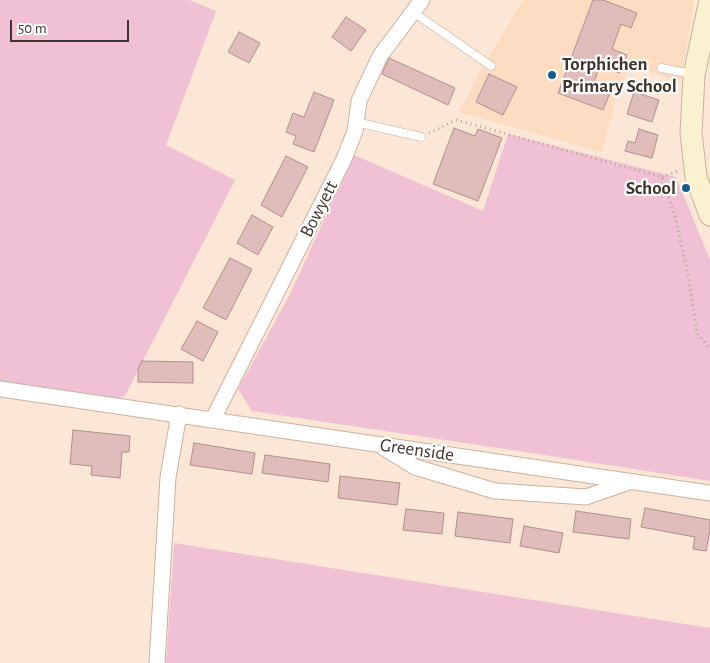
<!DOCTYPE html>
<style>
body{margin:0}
#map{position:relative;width:710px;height:663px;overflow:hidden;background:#fce6d5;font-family:"Alegreya Sans",sans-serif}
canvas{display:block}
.scale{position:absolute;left:10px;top:20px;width:119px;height:22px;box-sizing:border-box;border:2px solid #41362e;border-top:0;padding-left:6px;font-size:15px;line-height:18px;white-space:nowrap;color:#41362e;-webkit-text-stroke:4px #fff;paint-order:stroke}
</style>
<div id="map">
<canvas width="710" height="663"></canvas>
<div class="scale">50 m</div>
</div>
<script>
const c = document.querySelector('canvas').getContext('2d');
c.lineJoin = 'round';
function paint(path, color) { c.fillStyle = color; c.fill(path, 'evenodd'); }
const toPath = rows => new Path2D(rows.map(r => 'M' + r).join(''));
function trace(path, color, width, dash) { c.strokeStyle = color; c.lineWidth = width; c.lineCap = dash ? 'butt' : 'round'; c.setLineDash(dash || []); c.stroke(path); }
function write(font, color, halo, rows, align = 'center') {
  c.font = font + ' "Alegreya Sans",sans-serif'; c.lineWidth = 4.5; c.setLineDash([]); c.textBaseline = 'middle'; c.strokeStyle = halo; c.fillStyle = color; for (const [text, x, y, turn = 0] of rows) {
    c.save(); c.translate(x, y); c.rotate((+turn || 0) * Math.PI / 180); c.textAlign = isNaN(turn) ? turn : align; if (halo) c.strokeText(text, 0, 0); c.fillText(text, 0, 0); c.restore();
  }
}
const built = toPath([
 [523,0,694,0,681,82,630,66,614,104,602,152,459,112,482,68]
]);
const green = toPath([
 [0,0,189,0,216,11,166,145,235,180,125,396,112,401,0,383],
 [508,134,676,177,710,260,710,481,532,453,252,411,238,389,290,294,354,155,483,211],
 [174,543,710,628,710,663,166,663]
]);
const building = toPath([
 [593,0,603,0,637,13,631,28,621,24,612,49,627,55,620,73,600,66,592,87,610,93,603,110,558,93,593,0],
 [346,17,366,30,351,51,332,37,346,17],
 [239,32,260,43,249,63,228,52,239,32],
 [389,58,455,88,448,105,382,74,389,58],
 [489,74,517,87,503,115,476,102,489,74],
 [314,92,334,100,314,152,293,144,296,136,286,132,293,113,304,117,314,92],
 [634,92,659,100,652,122,627,114,634,92],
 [454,128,475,136,478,129,502,138,478,201,433,184,454,128],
 [639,129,658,135,652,158,625,151,628,141,635,143,639,129],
 [286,156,308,167,282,217,261,205,286,156],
 [252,215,273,227,258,255,237,243,252,215],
 [230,258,252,269,226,320,203,308,230,258],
 [197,321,218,332,203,361,181,349,197,321],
 [142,361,193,362,193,383,138,382,138,369,142,361],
 [73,430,130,436,129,452,122,452,120,478,91,475,92,466,70,464,73,430],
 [194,443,255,453,252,474,190,465,194,443],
 [265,455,330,464,328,482,262,473,265,455],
 [340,476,400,483,397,505,338,498,340,476],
 [645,508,710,520,710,530,706,551,693,549,695,537,641,527,645,508],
 [406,509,444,513,442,534,403,530,406,509],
 [576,511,631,519,629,539,573,532,576,511],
 [458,512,513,519,510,543,455,536,458,512],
 [524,526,563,533,559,553,520,546,524,526]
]);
const path = toPath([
 [429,133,456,120,662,177,675,217,688,274,697,333,710,349],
 [662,177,678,171]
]);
const lane = toPath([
 [413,12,491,66],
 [661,68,692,74],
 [356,122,421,137]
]);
const street = toPath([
 [0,389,710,493],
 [213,419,344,159,355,131,359,101,380,56,422,0],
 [384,448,415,467,495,491,586,497,629,482],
 [157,663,168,477,179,414]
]);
const secondary = toPath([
 [710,0,694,75,691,133,696,177,710,215]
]);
const markers = [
 [552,75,5,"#165c90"],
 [686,188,5,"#165c90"]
];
const poiNames = [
 ["Torphichen",562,64],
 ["Primary School",562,86],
 ["School",676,188,"right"]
];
const streetNames = [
 ["Bowyett",319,209,-63],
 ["Greenside",417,450,8]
];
paint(built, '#fedcc2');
paint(green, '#f0c0d5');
paint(building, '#e0bdba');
trace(building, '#b08f8b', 1);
trace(lane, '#cbb19d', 9);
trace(street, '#cbb19d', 17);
trace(secondary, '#cbb19d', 23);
trace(path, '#b7a597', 3, [1, 4]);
trace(lane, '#fff', 8);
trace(street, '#fff', 15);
trace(secondary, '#faf1cf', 21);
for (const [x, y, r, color] of markers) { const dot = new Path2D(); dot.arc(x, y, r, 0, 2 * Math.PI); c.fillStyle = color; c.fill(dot); trace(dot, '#fff', 2); }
write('bold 19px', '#41362e', '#fff', poiNames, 'left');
write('19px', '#41362e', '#fff', streetNames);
</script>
